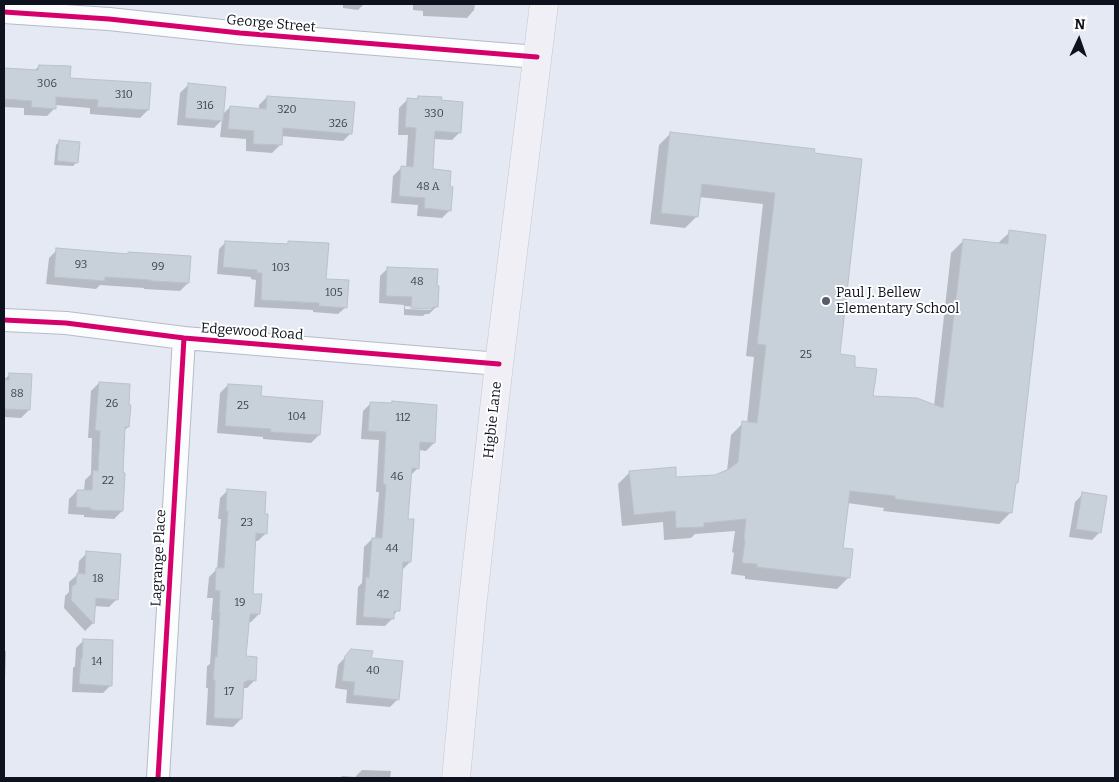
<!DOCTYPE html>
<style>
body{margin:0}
#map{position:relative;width:1119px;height:782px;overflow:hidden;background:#e4e9f4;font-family:Bitter,serif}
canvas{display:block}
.frame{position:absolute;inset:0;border:5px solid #0e121e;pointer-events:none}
.north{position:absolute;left:1054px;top:15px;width:50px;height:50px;-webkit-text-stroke:4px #fff;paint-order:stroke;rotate:3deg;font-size:14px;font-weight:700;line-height:20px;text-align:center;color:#0e121e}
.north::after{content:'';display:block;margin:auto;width:18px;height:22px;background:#0e121e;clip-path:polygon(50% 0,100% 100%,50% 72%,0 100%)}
</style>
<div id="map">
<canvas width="1119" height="782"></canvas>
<div class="frame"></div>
<div class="north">N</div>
</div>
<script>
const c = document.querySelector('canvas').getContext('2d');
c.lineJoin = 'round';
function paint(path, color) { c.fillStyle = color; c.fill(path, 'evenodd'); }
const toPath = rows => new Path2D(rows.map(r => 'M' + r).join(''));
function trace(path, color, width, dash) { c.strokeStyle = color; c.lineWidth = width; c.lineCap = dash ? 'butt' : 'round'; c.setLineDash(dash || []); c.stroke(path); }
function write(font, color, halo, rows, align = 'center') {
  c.font = font + ' Bitter,serif'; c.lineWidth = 4; c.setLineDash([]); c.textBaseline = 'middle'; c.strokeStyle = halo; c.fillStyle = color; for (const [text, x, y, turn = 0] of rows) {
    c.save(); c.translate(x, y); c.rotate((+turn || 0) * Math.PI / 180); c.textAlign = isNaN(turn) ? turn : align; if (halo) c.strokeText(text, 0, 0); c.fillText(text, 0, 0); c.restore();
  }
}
const shadow = toPath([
 [343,4,372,4,364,4,358,10,343,8],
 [413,4,475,4,474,10,467,18,423,16,423,11,413,10],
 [39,66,69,79,148,110,140,118,90,114,90,108,55,105,55,108,47,116,24,115,24,108,4,107,4,70,34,71],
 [188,85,222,115,230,107,259,110,259,105,267,97,351,133,343,141,281,136,280,145,272,153,246,151,246,139,220,137,222,120,214,128,177,125,180,93],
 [418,97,460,132,452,140,433,139,431,170,450,210,442,218,417,216,418,205,391,203,393,176,401,168,406,168,408,135,398,135,399,108,407,100,415,100],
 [671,133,813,150,838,355,854,368,872,397,934,406,951,253,963,241,997,244,1010,232,1016,483,1014,485,1011,512,999,524,883,511,884,508,847,503,842,549,849,577,837,589,745,579,745,576,731,574,734,553,732,552,735,531,695,534,691,538,664,540,663,522,622,526,618,484,630,472,675,478,715,477,727,471,731,435,743,423,747,423,754,357,746,356,763,204,699,197,697,216,685,228,650,224,659,145],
 [60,141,77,162,73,166,54,165,56,145],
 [226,242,286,245,288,243,324,280,346,307,338,314,313,312,313,310,254,307,256,280,251,279,251,277,217,274,219,249],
 [57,250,126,255,128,254,188,283,180,291,144,289,144,288,100,285,96,289,46,284,49,258],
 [388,268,437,306,429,314,425,314,423,316,404,315,404,305,379,303,380,276],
 [405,306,431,308,431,310,405,309],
 [10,374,29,410,21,418,4,417,4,378,6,378],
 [99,383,128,427,124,431,122,511,114,519,84,517,84,515,68,514,69,499,77,491,84,491,85,480,91,474,92,438,88,438,91,391],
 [228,385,260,397,319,435,311,443,263,439,263,437,217,433,220,393],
 [392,402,434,443,426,451,419,450,418,468,410,476,407,520,410,562,402,570,398,610,393,616,393,618,385,626,356,625,358,587,362,583,364,547,372,539,375,539,379,492,376,492,379,440,361,439,363,411,371,403,390,404],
 [228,490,263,515,266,533,258,541,255,541,252,595,259,614,251,622,248,622,245,658,255,680,247,688,242,688,241,719,233,727,206,725,208,688,206,688,207,666,210,664,213,620,211,620,213,598,207,598,209,577,217,569,221,519,218,519,220,498],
 [1083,494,1100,532,1092,540,1069,537,1075,502],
 [87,553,117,599,109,607,94,606,93,623,85,631,64,608,65,596,69,592,69,582,78,574,79,561],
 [84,640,111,685,103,693,72,692,73,668,75,666,76,648],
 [352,650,369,659,398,699,390,707,346,703,347,690,335,688,338,665],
 [4,651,6,651,5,679,4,680],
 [362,770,391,771,390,778,340,778,342,776,355,777]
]);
const building = toPath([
 [39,65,71,66,70,78,151,83,149,110,97,107,98,100,56,97,56,109,31,107,32,101,4,99,4,68,38,70,39,65],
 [188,83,226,87,223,121,185,118,188,83],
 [267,96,355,102,352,134,283,128,282,145,253,144,254,131,228,129,230,106,266,109,267,96],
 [418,96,442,97,441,100,463,102,461,133,435,131,433,169,451,171,450,186,453,187,451,211,424,208,425,198,399,196,401,166,413,167,416,128,405,127,407,98,418,99,418,96],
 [670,132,815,149,814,153,862,159,840,354,855,356,855,367,877,369,873,396,917,398,943,408,963,239,1008,244,1009,230,1046,235,1018,483,1016,483,1012,513,895,499,895,496,850,491,843,548,853,549,850,578,757,567,757,564,742,563,745,541,744,539,746,519,704,523,704,527,676,528,675,511,634,515,629,471,676,467,676,477,715,475,729,469,738,462,742,421,757,423,766,345,757,344,775,193,702,184,698,217,661,213,670,132],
 [59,140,80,142,78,163,57,161,59,140],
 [225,241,288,244,288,241,329,243,326,279,349,280,347,308,319,306,319,303,261,300,262,273,257,273,257,270,223,267,225,241],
 [56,248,128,254,128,252,191,256,189,283,151,281,151,280,105,277,105,281,54,277,56,248],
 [387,267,438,269,437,286,439,286,438,307,433,307,432,309,411,308,412,297,386,296,387,267],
 [9,373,32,374,30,410,4,409,4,380,9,380,9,373],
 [99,382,130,384,129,405,131,405,129,427,125,427,123,473,125,473,123,511,91,510,91,508,76,507,77,490,92,490,93,470,98,471,100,431,95,430,99,382],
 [228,384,262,386,261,396,323,401,320,435,270,432,271,429,225,426,228,384],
 [392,401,437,405,435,443,420,442,419,469,412,468,408,519,414,519,411,562,403,562,400,611,394,611,394,619,363,617,366,577,369,578,372,538,382,538,386,485,383,484,386,432,368,431,370,402,392,403,392,401],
 [227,489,266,492,265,514,268,514,267,534,256,533,253,594,262,594,260,614,250,614,246,656,257,657,256,681,247,680,247,682,244,682,242,719,214,718,215,680,213,680,215,657,217,657,220,612,219,612,220,591,215,590,216,568,224,568,228,511,226,511,227,489],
 [1082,492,1107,496,1101,533,1076,529,1082,492],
 [86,551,121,554,118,600,96,598,94,624,71,600,72,586,76,584,77,573,85,574,86,551],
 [83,639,113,640,112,686,79,684,81,659,82,659,83,639],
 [351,649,373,651,371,658,403,661,399,700,353,695,355,682,342,681,345,656,351,649]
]);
const minor = toPath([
 [4,12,109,19,240,33,537,57],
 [4,320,66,323,184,338,499,364],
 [158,778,184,338]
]);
const major = toPath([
 [456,778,472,608,499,364,544,4]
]);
const cycleway = toPath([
 [4,12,109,19,240,33,537,57],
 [4,320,66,323,184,338,499,364],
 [158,778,184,338]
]);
const markers = [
 [826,301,5,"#595d69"]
];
const numberNames = [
 ["306",47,84],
 ["310",124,95],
 ["316",205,106],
 ["320",287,110],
 ["330",434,114],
 ["326",338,124],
 ["48 A",428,187],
 ["93",81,265],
 ["99",158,267],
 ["103",281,268],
 ["48",417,282],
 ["105",334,293],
 ["25",806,355],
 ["88",17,394],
 ["26",112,404],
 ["25",243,406],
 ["104",297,417],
 ["112",403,418],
 ["46",397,477],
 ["22",108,481],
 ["23",247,523],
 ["44",392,549],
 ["18",98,579],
 ["42",383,595],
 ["19",240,603],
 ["14",97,662],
 ["40",373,671],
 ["17",229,692]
];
const streetNames = [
 ["George Street",271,24,5],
 ["Edgewood Road",252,332,4],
 ["Higbie Lane",493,420,-84],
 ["Lagrange Place",159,558,-87]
];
const poiNames = [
 ["Paul J. Bellew",836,293],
 ["Elementary School",836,309]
];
paint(shadow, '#0003');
paint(building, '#c8d0da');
trace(building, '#b9c1cb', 1);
trace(minor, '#b7bbc6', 24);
trace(major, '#c5c8ce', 29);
trace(minor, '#fbfcfd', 22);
trace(major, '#efeff5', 28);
trace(cycleway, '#d6006c', 5);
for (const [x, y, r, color] of markers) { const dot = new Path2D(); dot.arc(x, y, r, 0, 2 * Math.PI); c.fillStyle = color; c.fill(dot); trace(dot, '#fff', 2); }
write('11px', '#3c424d', null, numberNames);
write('14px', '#0e121e', '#fff', streetNames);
write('14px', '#0e121e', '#fff', poiNames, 'left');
</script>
